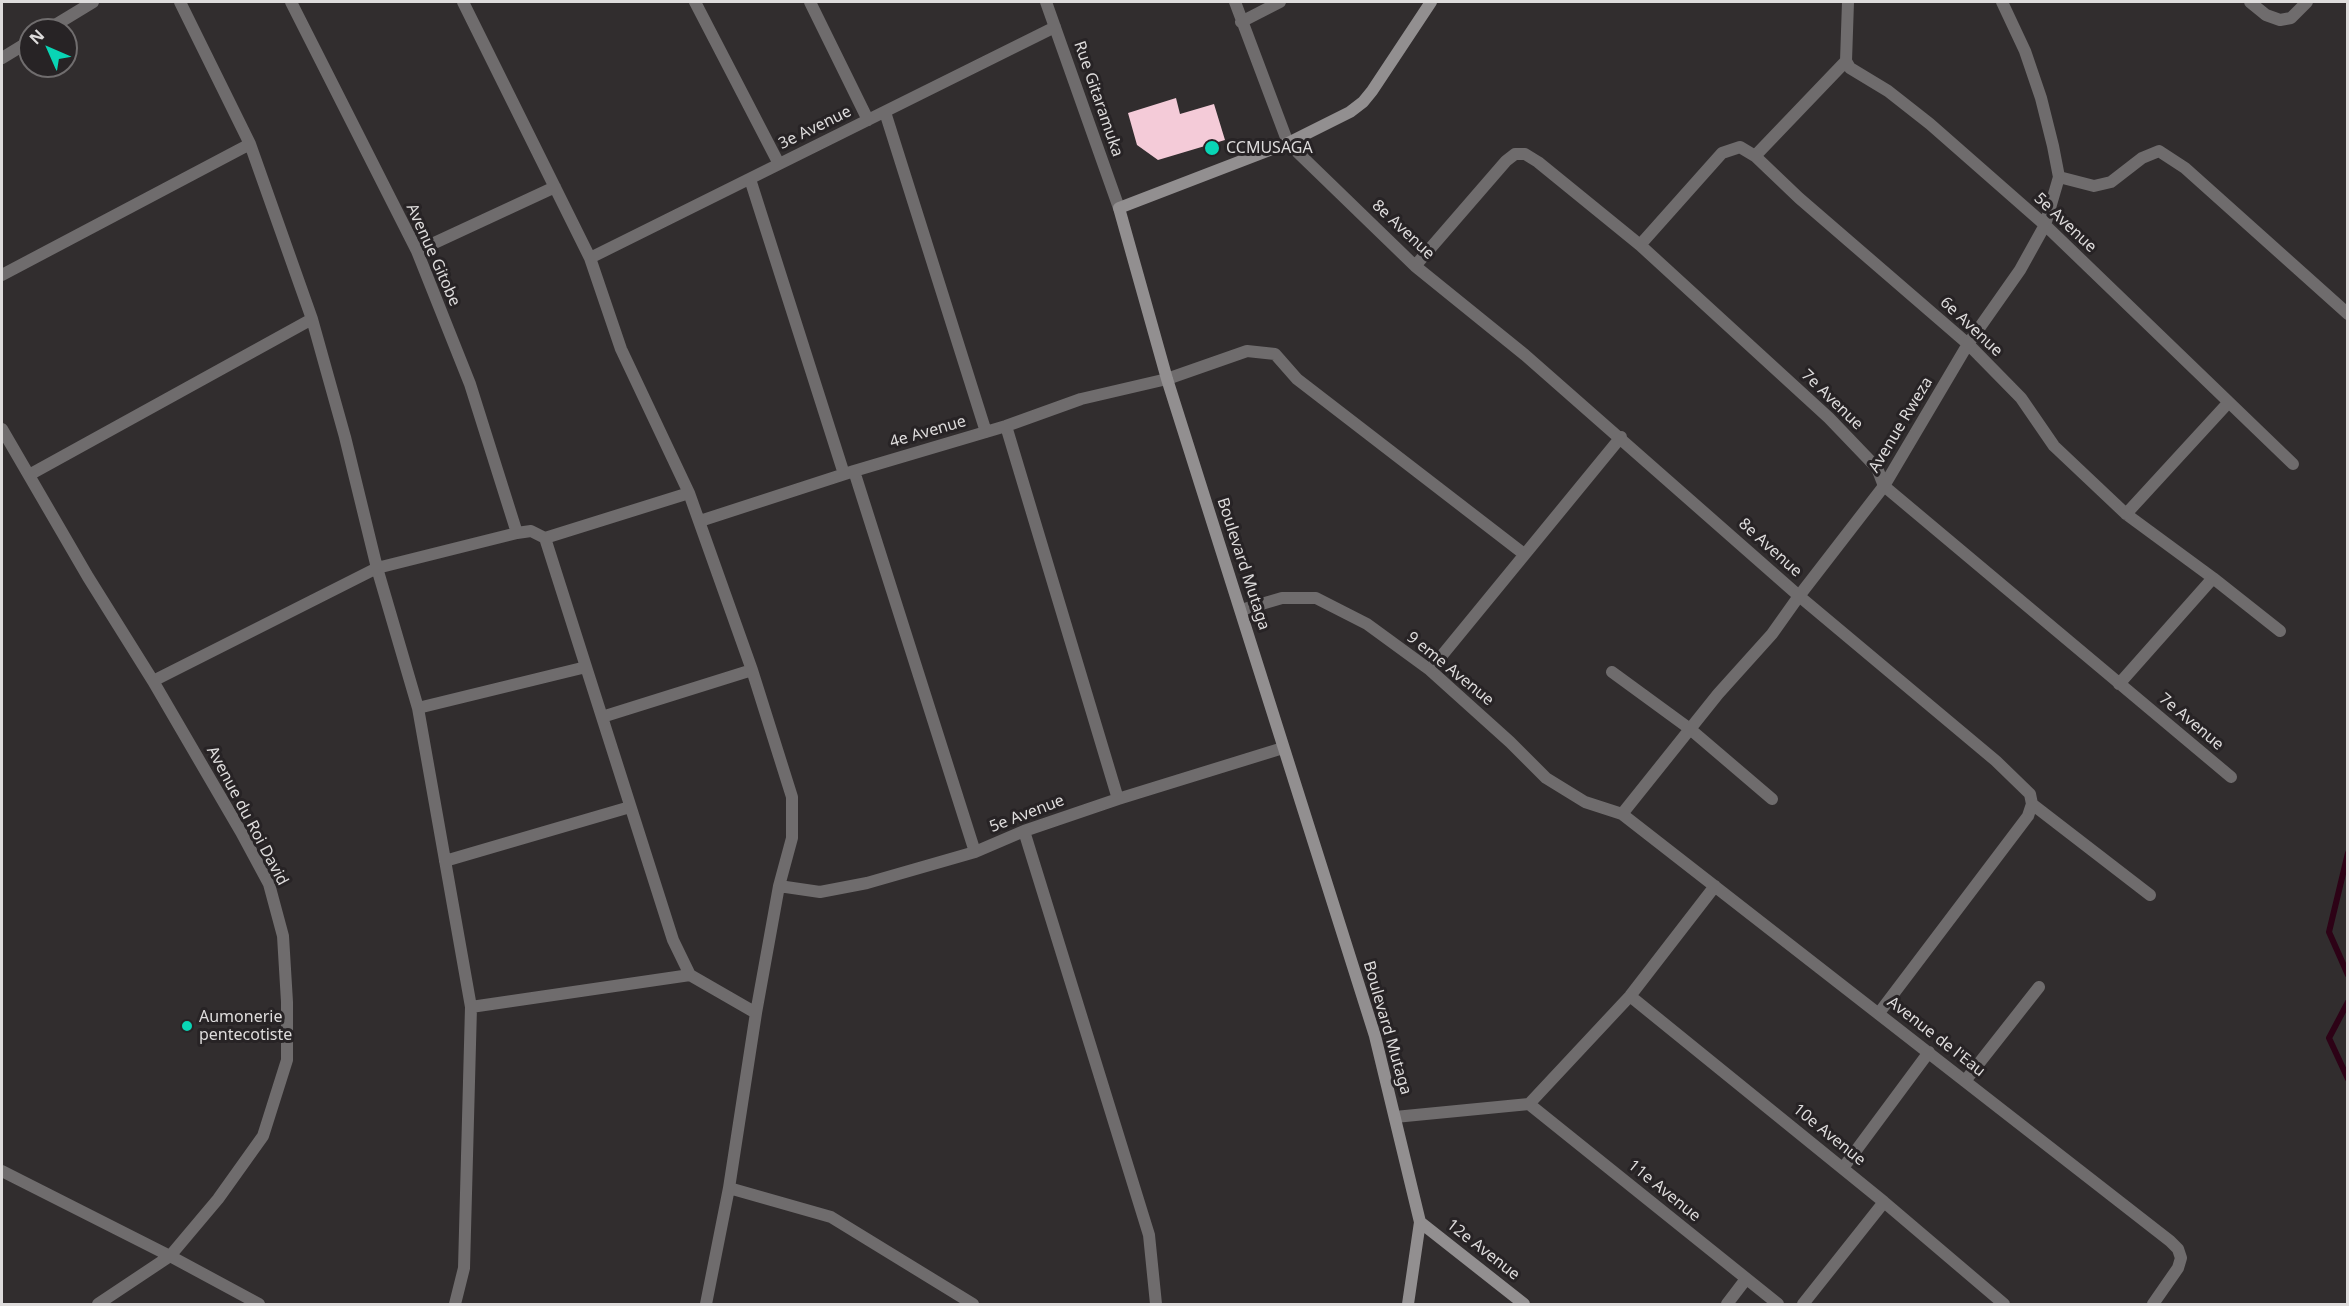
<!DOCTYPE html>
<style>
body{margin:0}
#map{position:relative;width:2349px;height:1306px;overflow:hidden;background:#312d2e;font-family:"Noto Sans",sans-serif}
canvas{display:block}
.frame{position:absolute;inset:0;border:3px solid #dedcdc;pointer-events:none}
.north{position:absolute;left:18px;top:18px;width:60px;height:60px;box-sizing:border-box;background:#272325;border:2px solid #706d6e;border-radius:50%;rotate:315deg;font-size:16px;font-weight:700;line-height:24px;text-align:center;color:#dedcdc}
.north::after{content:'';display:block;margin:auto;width:21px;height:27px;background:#09d5b5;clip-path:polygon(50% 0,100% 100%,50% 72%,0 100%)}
</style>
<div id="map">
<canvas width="2349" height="1306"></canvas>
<div class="frame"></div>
<div class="north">N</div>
</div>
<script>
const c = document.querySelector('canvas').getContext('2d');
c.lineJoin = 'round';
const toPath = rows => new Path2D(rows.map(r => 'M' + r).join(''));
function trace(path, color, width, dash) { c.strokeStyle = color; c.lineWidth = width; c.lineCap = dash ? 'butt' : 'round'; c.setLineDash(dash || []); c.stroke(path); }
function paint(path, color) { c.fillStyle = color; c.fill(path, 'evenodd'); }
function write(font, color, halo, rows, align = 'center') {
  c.font = font + ' "Noto Sans",sans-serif'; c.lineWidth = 6; c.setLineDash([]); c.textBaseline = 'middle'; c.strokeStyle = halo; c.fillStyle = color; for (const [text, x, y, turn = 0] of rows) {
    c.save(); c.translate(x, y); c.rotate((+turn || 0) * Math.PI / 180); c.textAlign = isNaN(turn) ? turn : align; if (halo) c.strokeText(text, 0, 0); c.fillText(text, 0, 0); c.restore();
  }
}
const stream = toPath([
 [2348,853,2329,932,2348,975],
 [2348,1002,2329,1038,2348,1079]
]);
const building = toPath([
 [1176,98,1180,114,1214,104,1225,140,1158,160,1137,145,1128,113]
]);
const street = toPath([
 [180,2,250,144,312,319,345,437,377,568,418,708,471,1007,464,1268,455,1304],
 [291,2,417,251,470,384,517,533],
 [463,2,590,258,621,349,689,493,752,670,792,797,792,838,779,886,756,1013,729,1188,706,1304],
 [695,2,779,164],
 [810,2,868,120],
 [1046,2,1119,208],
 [1235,2,1288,143,1415,266,1525,355,1799,596,1996,761,2030,794,2032,804,2028,816,1879,1013],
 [1848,2,1846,61,1850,68,1888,91,1930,124,2045,225,2293,464],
 [2250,2,2266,15,2280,20,2291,18,2307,2],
 [1241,22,1280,2],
 [47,30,93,2],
 [2,58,30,41],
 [885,112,986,432],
 [1755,156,1846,61],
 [2059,177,2094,186,2111,182,2142,158,2159,151,2185,168,2348,314],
 [750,179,844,474],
 [1640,245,1722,153,1740,147,1755,156,1799,198,1968,344,2021,398,2054,446,2126,514,2213,578,2280,631],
 [417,251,555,187],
 [590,258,1055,27],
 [1415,266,1506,161,1515,154,1525,154,1538,162,1640,245,1829,418,1877,468,1884,486,2231,777],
 [2,275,250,144],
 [1006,426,1118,799],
 [2,429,88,577,153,681,241,832,269,884,283,936,287,1002,287,1060,263,1136,218,1199,170,1256,98,1304],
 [854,471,975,852],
 [29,475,312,319],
 [2126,514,2228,403],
 [700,521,854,471,1006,426,1081,399,1167,379,1247,351,1275,354,1297,379,1524,554],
 [545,538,689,493],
 [1241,610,1282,598,1316,598,1367,624,1430,670,1510,742,1546,778,1585,802,1622,814,2170,1241,2178,1249,2181,1258,2178,1268,2153,1304],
 [1430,670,1621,437],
 [1612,672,1690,729,1772,799],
 [153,681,377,568,517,533,531,531,545,538,673,940,690,975,756,1013],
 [2119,684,2213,578],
 [418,708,586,667],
 [602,717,752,670],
 [2032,804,2150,895],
 [1622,814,1718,694,1772,634,1799,596,1884,486,1968,344,2020,270,2045,225,2059,177,2053,146,2041,98,2025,51,2002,2],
 [1024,831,1149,1235,1156,1304],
 [445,861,630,807],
 [779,886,820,892,867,883,975,852,1024,831,1118,799,1283,748],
 [1630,996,1884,1202,2004,1304],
 [471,1007,690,975],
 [1965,1081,2039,987],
 [1529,1104,1778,1304],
 [1395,1117,1529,1104,1630,996,1715,886],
 [1843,1168,1929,1052],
 [2,1171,170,1256,259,1304],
 [729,1188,831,1217,973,1304],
 [1727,1304,1746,1279],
 [1803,1304,1884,1202]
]);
const secondary = toPath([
 [1420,1222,1524,1304],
 [1408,1304,1420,1222,1375,1036,1167,379,1119,208,1288,143,1350,112,1363,102,1372,91,1431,2]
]);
const markers = [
 [1212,148,8,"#09d5b5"],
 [187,1026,6,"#09d5b5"]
];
const streetNames = [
 ["Rue Gitaramuka",1098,99,71],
 ["3e Avenue",815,128,-26],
 ["5e Avenue",2065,223,43],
 ["8e Avenue",1403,230,43],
 ["Avenue Gitobe",433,255,66],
 ["6e Avenue",1971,327,43],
 ["7e Avenue",1832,400,44],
 ["Avenue Rweza",1901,425,-59],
 ["4e Avenue",928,432,-16],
 ["8e Avenue",1770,548,42],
 ["Boulevard Mutaga",1243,564,72],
 ["9 eme Avenue",1450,669,39],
 ["7e Avenue",2191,722,40],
 ["5e Avenue",1027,814,-21],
 ["Avenue du Roi David",247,816,62],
 ["Boulevard Mutaga",1387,1028,74],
 ["Avenue de l'Eau",1936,1037,38],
 ["10e Avenue",1829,1135,39],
 ["11e Avenue",1664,1191,39],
 ["12e Avenue",1483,1250,38]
];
const poiNames = [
 ["CCMUSAGA",1226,148],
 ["Aumonerie",199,1017],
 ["pentecotiste",199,1035]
];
trace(stream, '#2d0216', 6);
paint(building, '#f4cbd8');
trace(street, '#6f6c6d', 12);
trace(secondary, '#928f90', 12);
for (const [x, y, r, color] of markers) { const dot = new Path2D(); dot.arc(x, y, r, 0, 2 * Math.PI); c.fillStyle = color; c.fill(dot); trace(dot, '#272325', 2); }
write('16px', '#dedcdc', '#272325', streetNames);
write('16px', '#dedcdc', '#272325', poiNames, 'left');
</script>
